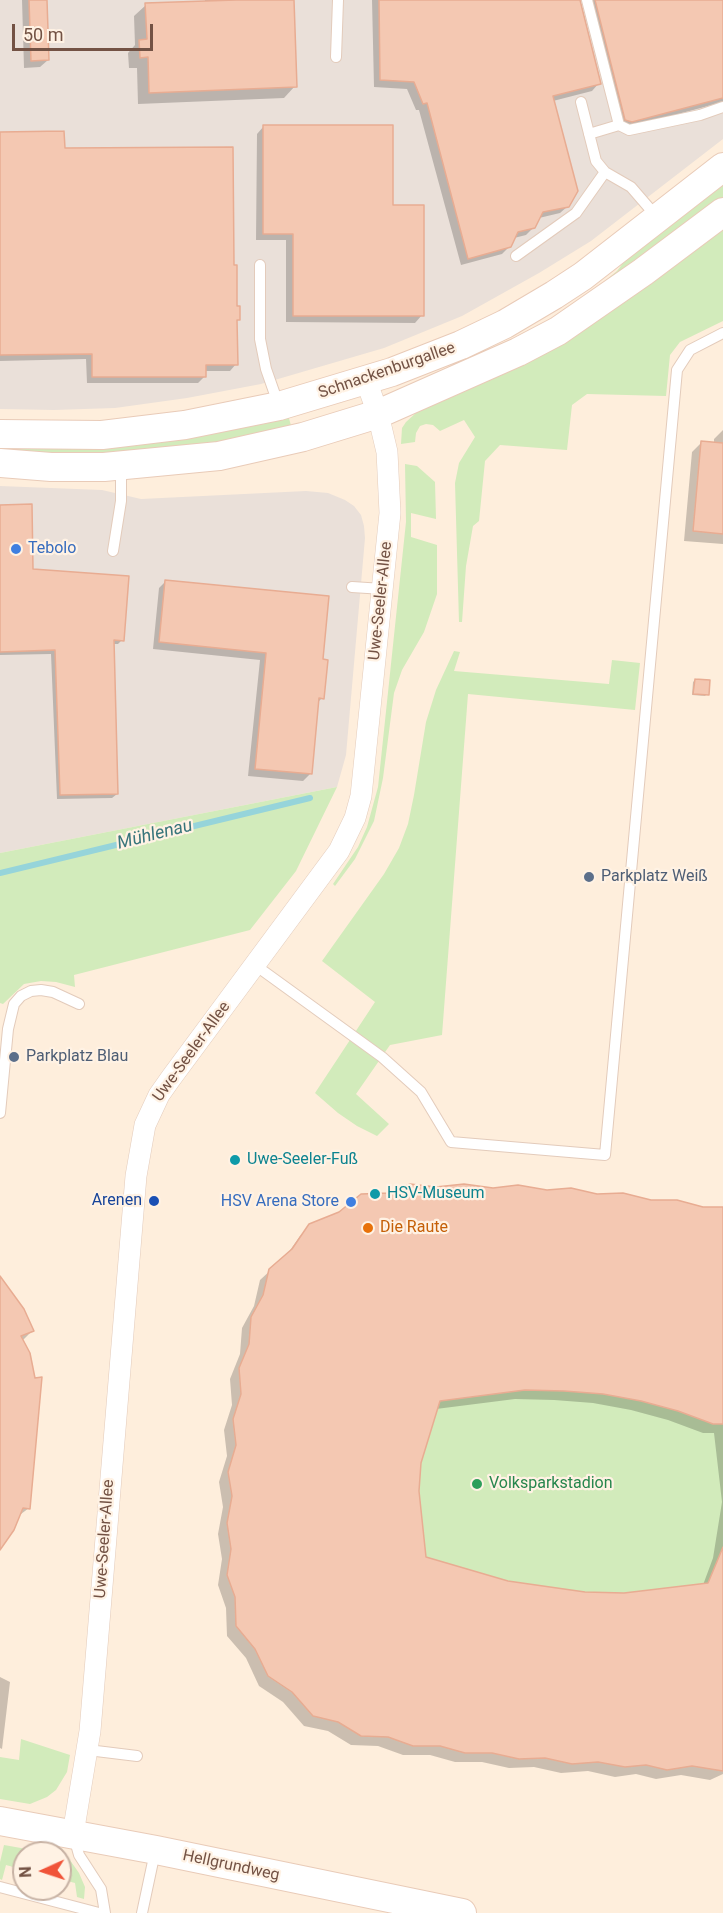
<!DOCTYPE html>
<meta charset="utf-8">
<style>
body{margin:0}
#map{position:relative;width:723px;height:1913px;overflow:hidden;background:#feeedc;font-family:Roboto,sans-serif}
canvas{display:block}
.north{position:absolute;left:12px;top:1841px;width:60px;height:60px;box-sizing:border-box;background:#fff2e4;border:2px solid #c7b2a4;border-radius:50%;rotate:267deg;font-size:16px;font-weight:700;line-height:24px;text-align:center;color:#735244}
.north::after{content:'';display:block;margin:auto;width:21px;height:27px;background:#f05439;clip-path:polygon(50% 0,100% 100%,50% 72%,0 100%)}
.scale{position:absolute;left:12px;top:24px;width:141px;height:27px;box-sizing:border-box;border:3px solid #735244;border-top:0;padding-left:8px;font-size:18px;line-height:21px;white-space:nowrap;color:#735244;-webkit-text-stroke:4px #fff2e4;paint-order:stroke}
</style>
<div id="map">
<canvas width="723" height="1913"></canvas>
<div class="north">N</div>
<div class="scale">50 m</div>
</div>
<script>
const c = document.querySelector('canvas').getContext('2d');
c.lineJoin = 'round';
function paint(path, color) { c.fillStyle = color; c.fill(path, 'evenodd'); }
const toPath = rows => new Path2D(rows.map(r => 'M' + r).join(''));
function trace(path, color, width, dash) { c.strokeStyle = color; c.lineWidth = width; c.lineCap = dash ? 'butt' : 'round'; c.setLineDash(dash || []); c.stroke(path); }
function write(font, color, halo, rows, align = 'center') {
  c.font = font + ' Roboto,sans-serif'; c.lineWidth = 4.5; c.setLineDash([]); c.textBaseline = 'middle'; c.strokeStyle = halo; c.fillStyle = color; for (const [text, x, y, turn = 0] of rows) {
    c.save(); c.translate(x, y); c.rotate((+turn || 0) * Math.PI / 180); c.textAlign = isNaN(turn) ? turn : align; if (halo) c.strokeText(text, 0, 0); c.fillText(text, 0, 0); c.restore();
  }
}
const industrial = toPath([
 [0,0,723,0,723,139,591,241,539,273,462,316,384,348,261,384,187,398,115,408,54,410,0,409],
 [0,486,102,490,141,499,306,491,328,493,345,500,354,506,361,515,364,526,365,538,346,755,337,787,0,853]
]);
const green = toPath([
 [723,181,723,200,600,285,617,271,630,254],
 [723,227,723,321,680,342,670,355,666,396,587,394,572,405,567,450,500,445,485,461,479,521,473,526,466,566,462,622,459,622,455,483,459,463,475,437,464,420,440,431,433,425,426,424,420,426,416,433,415,442,401,444,402,428,406,422,417,412],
 [288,415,292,429,217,446,135,455,0,452,0,445],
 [405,464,417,466,435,482,436,519,411,513,411,537,437,545,437,594,424,632,402,670,394,693,383,778,374,821,355,859,335,886,333,884,358,847,367,827,378,787,406,522],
 [454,651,460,652,454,671,609,684,612,660,640,663,635,710,468,694,442,1035,390,1045,356,1094,389,1124,377,1136,357,1126,338,1113,315,1093,375,1002,322,961,384,874,399,848,408,824,414,795,426,722,436,690],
 [337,787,296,871,250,930,74,975,75,987,56,982,41,981,24,984,3,1004,0,1003,0,853],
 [410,1184,436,1187,493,1188,518,1185,547,1190,571,1188,596,1194,623,1193,651,1200,677,1200,703,1207,723,1207,723,1769,692,1766,667,1770,646,1765,625,1767,598,1762,572,1764,545,1758,519,1759,492,1753,465,1753,440,1746,388,1737,361,1736,338,1722,313,1716,292,1692,268,1676,255,1649,227,1575,231,1549,227,1523,232,1496,228,1472,236,1445,233,1419,241,1394,239,1368,249,1344,251,1317,263,1295,269,1269,292,1249,361,1194,389,1193],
 [21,1739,70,1755,67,1772,56,1790,47,1797,30,1804,0,1799,0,1757,19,1760],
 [4,1845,49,1853,24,1853,24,1870,6,1865,2,1880,0,1879,0,1862],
 [60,1855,67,1856,79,1873,85,1887,84,1899,77,1897,75,1883,60,1879]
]);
const shadow = toPath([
 [22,0,45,0,48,60,40,67,24,68],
 [205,0,292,0,295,86,284,98,138,104,137,68,129,68,128,53,135,45,134,16,146,5,205,3],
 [372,0,579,0,599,83,592,91,553,101,568,206,560,213,539,218,534,227,526,235,514,238,510,246,502,254,461,265,419,110,416,110,407,89,374,87],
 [582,0,723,0,723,102,622,129],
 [264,126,391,207,422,315,415,323,286,322,286,240,256,240,257,134],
 [0,133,63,150,232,266,239,319,236,322,236,364,230,371,205,371,205,376,198,383,87,383,86,359,0,361],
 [723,430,723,544,684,541,692,452,702,442,714,443,714,439],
 [0,506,32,570,122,640,118,644,112,644,117,794,112,798,57,799,51,654,0,655],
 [166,581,321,660,322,698,317,703,310,774,303,781,248,776,260,660,153,649,159,588],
 [695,680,707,694,705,696,692,695,693,682],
 [436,1189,547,1192,651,1201,703,1208,723,1208,723,1774,710,1780,681,1775,656,1779,636,1774,615,1777,588,1771,561,1773,534,1767,509,1768,482,1762,455,1762,430,1755,403,1755,378,1746,351,1745,328,1731,304,1726,283,1702,259,1686,246,1658,227,1636,226,1608,218,1585,222,1559,218,1534,223,1507,219,1482,227,1456,224,1430,232,1405,230,1379,240,1354,242,1328,254,1306,260,1280,286,1256,300,1236,310,1226],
 [515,1399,554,1400,593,1403,631,1410,668,1420,703,1433,714,1433,722,1502,713,1558,703,1585,624,1594,585,1593,508,1583,425,1558,417,1491,419,1463,436,1409],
 [0,1282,32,1331,22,1341,29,1508,17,1517,0,1547],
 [0,1677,10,1682,2,1749,0,1748]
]);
const stream = toPath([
 [0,873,310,798]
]);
const building = toPath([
 [29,0,47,0,49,60,31,61,29,0],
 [236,0,294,0,297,87,149,93,148,57,140,58,139,40,147,39,145,3,236,0],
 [379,0,580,0,601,84,553,96,578,191,569,207,543,212,535,228,518,232,511,247,468,259,427,103,423,104,414,82,380,80,379,0],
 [595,0,723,0,723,98,632,122,625,120,595,0],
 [263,125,393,125,393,205,424,205,424,316,293,316,293,234,263,234,263,125],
 [64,131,65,148,233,147,234,265,237,265,237,306,240,306,240,320,237,320,238,365,206,365,206,377,92,377,92,354,0,355,0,132,64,131],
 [701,441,723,443,723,534,693,531,701,441],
 [32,504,33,569,129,576,124,641,114,640,118,794,60,795,55,650,0,652,0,505,32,504],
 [165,580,329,596,323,659,328,660,324,699,319,698,312,774,255,769,266,653,159,642,165,580],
 [695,679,710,680,709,695,693,694,695,679],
 [410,1184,436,1187,464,1184,493,1188,518,1185,547,1190,571,1188,597,1194,623,1193,651,1200,677,1200,703,1207,723,1207,723,1424,713,1424,678,1411,641,1401,603,1394,564,1391,525,1390,440,1401,421,1463,419,1491,426,1557,508,1581,585,1592,624,1593,708,1583,723,1547,723,1771,692,1766,667,1770,646,1765,625,1767,598,1762,572,1764,545,1758,519,1759,492,1753,465,1753,440,1746,413,1746,388,1737,361,1736,338,1722,313,1716,292,1692,268,1676,255,1649,236,1626,235,1597,227,1575,231,1549,227,1523,232,1496,228,1472,236,1445,233,1419,241,1394,239,1368,249,1344,251,1317,263,1295,269,1269,292,1249,309,1224,339,1212,361,1194,389,1193,410,1184],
 [0,1276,24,1309,34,1331,21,1336,30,1353,35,1378,42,1377,30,1509,23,1508,14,1530,0,1550,0,1276]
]);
const lane = toPath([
 [587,0,619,125,629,130,700,115,723,107],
 [336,57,338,0],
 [581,102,596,161,605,172,631,187,656,216],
 [589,134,619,125],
 [516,256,576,213,605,172],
 [260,265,260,339,266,369,279,406],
 [113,551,121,501,121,466],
 [352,587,383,589],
 [255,965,382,1057,421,1092,451,1142,605,1155,677,370,690,350,723,333],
 [0,1113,8,1029,14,1004,21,996,31,991,41,990,53,992,79,1004],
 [88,1750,137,1756],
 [74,1837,79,1855,101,1889,105,1913],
 [0,1887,99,1913],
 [142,1913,155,1852]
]);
const street = toPath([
 [73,1834,90,1731,136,1176,145,1125,159,1095,171,1078,339,851,355,818,361,796,390,513,387,452,378,414,366,380]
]);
const secondary = toPath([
 [0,434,102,435,185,425,279,406,392,372,461,345,505,324,554,295,583,276,723,167],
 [0,463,51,467,104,467,219,456,303,437,378,414,518,352,558,331,643,272,723,212],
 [0,1821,156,1850,462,1913]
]);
const markers = [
 [16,549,6,"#3f7fe0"],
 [589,877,6,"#5c6f8a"],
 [14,1057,6,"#5c6f8a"],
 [235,1160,6,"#0f9aa8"],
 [375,1194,6,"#0f9aa8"],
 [154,1201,6,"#1a4fb4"],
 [351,1202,6,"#3f7fe0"],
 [368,1228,6,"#e8710a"],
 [477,1484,6,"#2e9e5b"]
];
const streetNames = [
 ["Schnackenburgallee",387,371,-19],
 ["Uwe-Seeler-Allee",381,601,-84],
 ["Uwe-Seeler-Allee",192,1052,-54],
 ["Uwe-Seeler-Allee",105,1539,-86],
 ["Hellgrundweg",231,1866,12]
];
const shopNames = [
 ["Tebolo",28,549],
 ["HSV Arena Store",339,1202,"right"]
];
const serviceNames = [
 ["Parkplatz Weiß",601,877],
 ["Parkplatz Blau",26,1057]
];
const cultureNames = [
 ["Uwe-Seeler-Fuß",247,1160],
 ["HSV-Museum",387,1194]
];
const transitNames = [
 ["Arenen",142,1201]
];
const foodNames = [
 ["Die Raute",380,1228]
];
const leisureNames = [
 ["Volksparkstadion",489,1484]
];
const waterNames = [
 ["Mühlenau",155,835,-14]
];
paint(industrial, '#eae0d9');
paint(green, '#d2ebbb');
paint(shadow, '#0003');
trace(stream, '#96d4da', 6);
paint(building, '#f4c8b2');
trace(building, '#e8ac92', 1.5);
trace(lane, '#e3cbbb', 12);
trace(street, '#e3cbbb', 22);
trace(secondary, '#e9cbb8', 30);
trace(lane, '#fff', 10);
trace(street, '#fff', 21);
trace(secondary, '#fff', 28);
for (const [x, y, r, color] of markers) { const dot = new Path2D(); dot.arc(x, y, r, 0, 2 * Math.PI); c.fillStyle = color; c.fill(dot); trace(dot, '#fff2e4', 2); }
write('16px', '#735244', '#fff2e4', streetNames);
write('16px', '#366cbe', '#fff2e4', shopNames, 'left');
write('16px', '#4e5e75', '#fff2e4', serviceNames, 'left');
write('16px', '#0d838f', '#fff2e4', cultureNames, 'left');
write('16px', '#164399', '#fff2e4', transitNames, 'right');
write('16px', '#c56008', '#fff2e4', foodNames, 'left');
write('16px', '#27864d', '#fff2e4', leisureNames, 'left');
write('italic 18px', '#38757b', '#fff2e4', waterNames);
</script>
